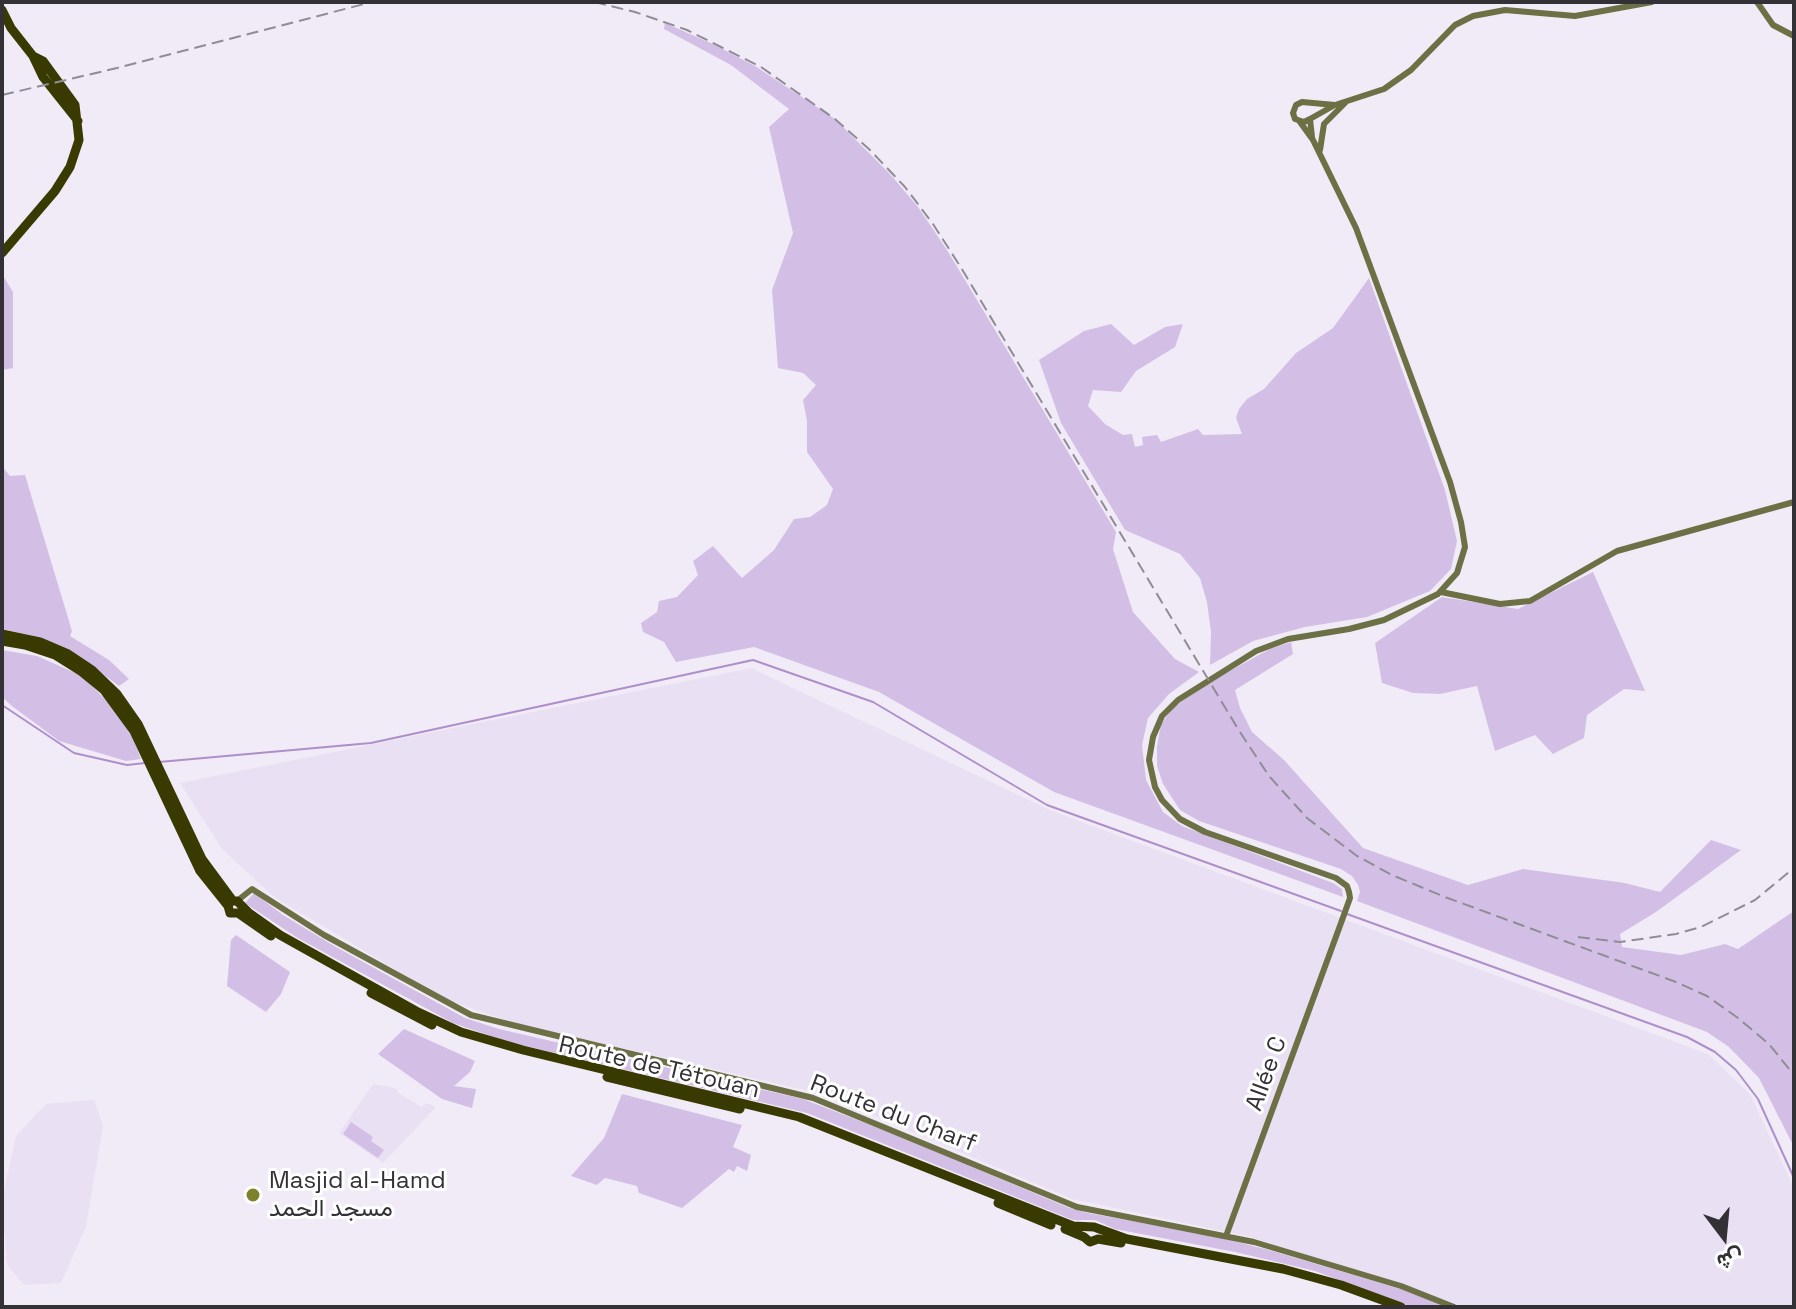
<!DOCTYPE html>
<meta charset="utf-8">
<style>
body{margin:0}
#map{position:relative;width:1796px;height:1309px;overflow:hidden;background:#f1ebf7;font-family:"Space Grotesk",Vazirmatn,sans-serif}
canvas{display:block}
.frame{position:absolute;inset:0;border:4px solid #333136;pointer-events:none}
.north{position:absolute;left:1684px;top:1197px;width:80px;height:80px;-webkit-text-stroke:6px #fff;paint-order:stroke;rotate:164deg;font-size:22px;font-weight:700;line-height:32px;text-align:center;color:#333136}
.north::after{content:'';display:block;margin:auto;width:28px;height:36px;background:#333136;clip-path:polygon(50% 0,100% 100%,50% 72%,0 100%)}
</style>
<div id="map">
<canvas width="1796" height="1309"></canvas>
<div class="frame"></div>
<div class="north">ش</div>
</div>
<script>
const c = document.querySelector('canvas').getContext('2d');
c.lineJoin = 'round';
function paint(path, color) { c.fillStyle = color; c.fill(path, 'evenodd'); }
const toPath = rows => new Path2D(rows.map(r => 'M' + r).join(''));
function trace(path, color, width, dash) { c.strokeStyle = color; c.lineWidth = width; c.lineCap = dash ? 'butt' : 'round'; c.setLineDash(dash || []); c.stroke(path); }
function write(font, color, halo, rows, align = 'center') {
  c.font = font + ' "Space Grotesk",Vazirmatn,sans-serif'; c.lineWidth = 6; c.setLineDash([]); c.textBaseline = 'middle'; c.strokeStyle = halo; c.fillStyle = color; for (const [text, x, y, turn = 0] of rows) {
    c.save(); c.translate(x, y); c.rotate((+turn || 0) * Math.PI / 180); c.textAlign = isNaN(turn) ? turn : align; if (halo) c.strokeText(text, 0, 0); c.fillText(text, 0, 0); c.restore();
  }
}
const built = toPath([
 [751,668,1052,811,1708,1054,1750,1094,1794,1188,1794,1307,1462,1307,1251,1237,1072,1199,822,1094,513,1023,445,999,274,897,222,849,180,783],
 [373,1084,392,1087,397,1090,397,1092,422,1107,426,1103,436,1107,383,1163,339,1133],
 [94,1100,103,1126,86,1227,61,1283,24,1285,7,1265,2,1200,16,1136,46,1104]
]);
const green = toPath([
 [665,23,715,45,755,66,835,119,890,174,918,207,947,250,1116,532,1113,549,1133,612,1175,659,1199,672,1169,694,1148,718,1142,745,1146,780,1163,812,1182,826,1333,883,1342,889,1343,897,1054,792,879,692,754,647,676,662,664,642,643,632,641,623,657,612,659,601,677,597,698,575,693,561,713,546,742,578,774,550,794,519,810,517,827,505,833,489,807,452,807,421,803,400,816,385,803,373,778,368,772,290,793,233,769,127,789,109,731,65,664,29],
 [2,274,13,292,13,368,2,370],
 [1369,278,1445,490,1457,541,1451,569,1430,591,1367,617,1305,627,1253,641,1210,665,1211,632,1207,602,1200,578,1180,554,1125,530,1061,423,1039,360,1084,331,1111,324,1134,345,1165,327,1183,324,1175,347,1136,371,1121,392,1093,390,1088,406,1105,424,1123,435,1132,434,1135,447,1143,445,1142,437,1157,435,1161,442,1198,429,1203,435,1242,434,1236,418,1239,409,1247,399,1264,389,1296,353,1333,328],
 [2,466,10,476,25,475,72,631,70,636,109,660,129,679,119,686,80,657,42,638,2,629],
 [1593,572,1645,691,1624,689,1587,715,1584,738,1553,754,1535,735,1495,751,1477,686,1440,694,1413,693,1382,683,1375,643,1442,597,1518,609],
 [1291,642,1293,654,1235,690,1240,708,1252,732,1284,760,1363,848,1468,885,1523,869,1625,883,1660,892,1711,840,1741,850,1656,912,1620,934,1622,947,1681,955,1725,944,1738,949,1794,911,1794,1147,1759,1078,1729,1047,1707,1032,1357,901,1360,892,1358,885,1352,876,1341,869,1199,821,1180,810,1163,784,1157,766,1157,746,1161,725,1173,707,1224,674,1270,649],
 [2,650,37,656,82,676,112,706,133,738,141,759,126,761,59,741,12,706,2,697],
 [254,893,283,915,336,947,465,1018,499,1029,803,1099,899,1136,1067,1207,1088,1213,1214,1236,1269,1250,1421,1295,1445,1307,1411,1307,1315,1271,1235,1252,1115,1229,1095,1220,1073,1220,807,1113,505,1041,453,1023,296,937,245,903],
 [236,935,290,972,281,994,266,1012,227,986,231,940],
 [404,1029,475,1061,470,1072,454,1086,476,1089,472,1108,442,1099,378,1054],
 [622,1094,742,1125,733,1147,751,1155,747,1171,737,1166,734,1172,729,1169,682,1208,639,1193,637,1186,605,1178,597,1185,571,1176,604,1138],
 [351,1122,373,1137,371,1141,384,1150,378,1158,343,1134]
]);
const stream = toPath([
 [2,705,74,753,127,765,145,763],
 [159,762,371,743,753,660,873,702,1047,805,1341,911],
 [1347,914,1687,1037,1715,1052,1736,1070,1758,1099,1794,1178]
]);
const secondary = toPath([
 [1757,2,1773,25,1794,36],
 [1310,119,1304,122,1295,119,1293,113,1296,105,1302,102,1335,105,1384,89,1411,70,1455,25,1473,16,1505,10,1575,16,1652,2],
 [1312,137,1310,119,1333,106],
 [1320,150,1324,124,1345,103],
 [1441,592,1500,604,1530,601,1617,551,1794,502],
 [237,901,252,889,324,935,471,1015,813,1098,1077,1207,1254,1242,1401,1286,1454,1307],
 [1226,1236,1341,923,1350,898,1349,892,1347,886,1336,878,1205,832,1180,819,1162,800,1155,787,1149,760,1153,737,1162,716,1178,700,1256,651,1288,639,1349,629,1384,620,1438,594,1457,573,1465,547,1461,522,1450,482,1356,228,1313,140,1300,122]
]);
const highway = toPath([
 [2,10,11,28,33,56,43,77,78,121],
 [2,253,55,191,70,167,79,140,75,105,43,61,33,56],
 [2,634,40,642,68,654,92,670,117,694,138,724,202,859,233,901],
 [2,641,25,645,55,655,82,672,104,690,134,731,200,871,228,906,230,913,238,913],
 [228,906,231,901,237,901,249,913,280,935,416,1011,461,1032,523,1050,799,1117,1073,1226,1094,1227,1127,1239,1283,1269,1341,1285,1401,1307],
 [238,913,271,936],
 [371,993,432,1025],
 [607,1077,740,1109],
 [998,1203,1051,1225],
 [1065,1229,1084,1237,1090,1242,1098,1239,1121,1243]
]);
const rail = toPath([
 [594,2,635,12,687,30,761,67,835,119,870,150,905,187,933,224,960,266,1238,729,1269,776,1307,818,1357,856,1392,875,1445,897,1676,982,1707,996,1738,1018,1769,1044,1794,1075],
 [2,95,117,68,372,2],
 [1578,937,1620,942,1676,934,1701,927,1755,900,1794,868]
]);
const markers = [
 [253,1195,8,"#7d812a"]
];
const streetNames = [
 ["Route de Tétouan",659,1068,13],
 ["Allée C",1267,1074,-70],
 ["Route du Charf",893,1114,21]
];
const poiNames = [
 ["Masjid al-Hamd",269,1181],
 ["مسجد الحمد",269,1209]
];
paint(built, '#eae0f3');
paint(green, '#d3bfe5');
trace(stream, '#af8fc9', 2);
trace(secondary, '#6d7045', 6);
trace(highway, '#383a01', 9);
trace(rail, '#908c95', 2, [12, 6]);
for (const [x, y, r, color] of markers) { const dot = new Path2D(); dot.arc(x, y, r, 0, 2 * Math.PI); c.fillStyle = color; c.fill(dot); trace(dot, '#fff', 3); }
write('24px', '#333136', '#fff', streetNames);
write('24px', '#333136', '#fff', poiNames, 'left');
</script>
